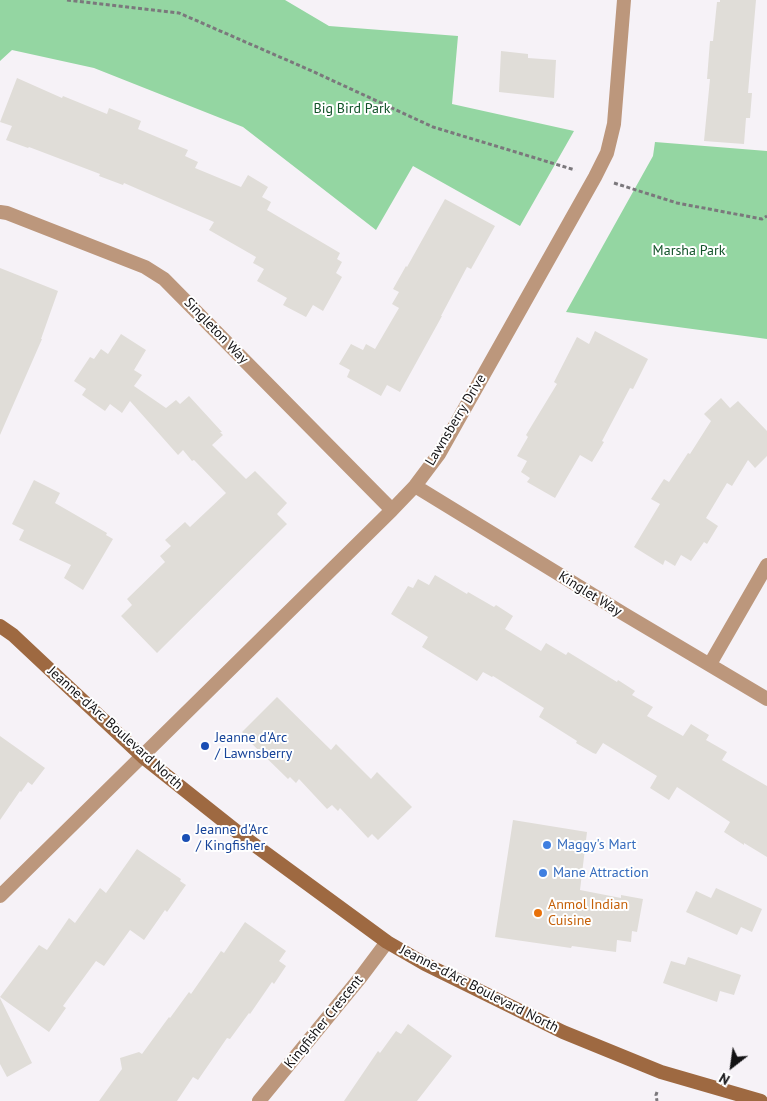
<!DOCTYPE html>
<style>
body{margin:0}
#map{position:relative;width:767px;height:1101px;overflow:hidden;background:#f6f2f7;font-family:"PT Sans",sans-serif}
canvas{display:block}
.north{position:absolute;left:707px;top:1041px;width:50px;height:50px;-webkit-text-stroke:4px #fff;paint-order:stroke;rotate:210deg;font-size:14px;font-weight:700;line-height:20px;text-align:center;color:#131214}
.north::after{content:'';display:block;margin:auto;width:18px;height:22px;background:#131214;clip-path:polygon(50% 0,100% 100%,50% 72%,0 100%)}
</style>
<div id="map">
<canvas width="767" height="1101"></canvas>
<div class="north">N</div>
</div>
<script>
const c = document.querySelector('canvas').getContext('2d');
c.lineJoin = 'round';
function paint(path, color) { c.fillStyle = color; c.fill(path, 'evenodd'); }
const toPath = rows => new Path2D(rows.map(r => 'M' + r).join(''));
function trace(path, color, width, dash) { c.strokeStyle = color; c.lineWidth = width; c.lineCap = dash ? 'butt' : 'round'; c.setLineDash(dash || []); c.stroke(path); }
function write(font, color, halo, rows, align = 'center') {
  c.font = font + ' "PT Sans",sans-serif'; c.lineWidth = 4; c.setLineDash([]); c.textBaseline = 'middle'; c.strokeStyle = halo; c.fillStyle = color; for (const [text, x, y, turn = 0] of rows) {
    c.save(); c.translate(x, y); c.rotate((+turn || 0) * Math.PI / 180); c.textAlign = isNaN(turn) ? turn : align; if (halo) c.strokeText(text, 0, 0); c.fillText(text, 0, 0); c.restore();
  }
}
const green = toPath([
 [0,0,285,0,329,26,458,36,452,104,574,131,520,226,413,166,376,230,243,127,94,68,12,50,0,61],
 [655,142,767,151,767,339,566,312,653,156]
]);
const building = toPath([
 [720,0,756,0,748,93,752,93,750,118,746,118,744,144,704,141,710,79,707,79,710,41,713,41,717,2,720,2],
 [501,51,528,54,528,58,556,60,554,98,499,92],
 [17,78,62,98,63,96,107,114,109,108,141,121,138,129,188,150,185,156,198,162,195,168,241,187,248,175,268,187,262,197,271,202,267,210,340,253,337,259,342,262,336,273,342,277,323,311,313,305,306,317,283,305,287,298,257,281,264,269,253,263,256,257,209,230,214,222,124,183,123,185,99,176,100,174,29,147,28,148,6,140,12,126,0,122],
 [445,199,495,226,471,269,467,267,441,316,442,316,400,392,387,385,381,396,347,377,350,370,339,364,351,344,363,350,366,344,375,349,399,308,392,304,399,292,393,289,406,266,407,267],
 [0,268,58,291,41,339,42,339,0,435],
 [595,331,648,359,633,389,630,388,602,441,604,442,592,462,580,455,555,498,527,482,530,478,521,472,527,461,517,456,528,437,526,435,557,384,554,382,577,337,589,344],
 [121,334,146,350,134,370,142,375,134,386,166,408,176,400,180,404,189,396,222,432,220,432,223,435,212,445,246,479,255,471,287,503,277,514,287,524,157,653,121,616,132,605,127,599,165,562,160,556,171,546,165,540,185,522,190,527,226,493,194,460,192,461,183,450,178,455,130,401,122,413,110,404,105,411,82,395,86,389,74,381,90,357,94,359,101,349,108,354],
 [721,398,730,408,738,401,767,431,767,456,755,468,748,460,732,486,727,483,706,518,718,526,707,544,704,542,691,561,681,555,675,566,665,560,663,565,634,547,660,504,651,499,664,479,669,482,688,453,690,454,711,421,704,414],
 [34,480,60,493,55,503,107,533,106,535,113,539,83,590,64,578,71,565,19,540,24,530,12,524],
 [435,575,467,594,468,592,494,607,496,605,513,616,505,629,541,651,546,643,566,655,568,652,617,682,618,680,635,691,632,695,653,707,647,716,683,736,691,724,709,735,706,740,727,752,722,760,767,786,767,857,744,843,744,845,724,832,730,822,677,787,669,800,650,788,657,776,603,743,596,754,593,753,576,743,577,741,539,717,544,708,493,676,492,677,483,672,477,681,422,647,428,637,391,614,408,586,413,588,418,579,429,585],
 [277,697,331,750,336,744,371,779,377,772,412,807,378,840,372,834,368,838,340,808,338,811,332,805,327,809,299,779,296,783,290,777,288,779,246,738,247,737,242,732],
 [0,736,45,768,32,785,28,782,21,792,20,791,0,820],
 [513,820,587,832,580,890,621,898,621,895,643,899,637,932,632,931,631,942,617,940,616,952,572,946,571,948,495,937],
 [137,849,181,879,180,881,186,885,167,912,165,910,144,940,130,930,104,966,96,961,63,1006,66,1008,49,1032,0,997,39,945,47,950,69,918,75,923,100,888,106,893],
 [716,888,762,909,752,932,741,927,737,935,686,912,696,891,711,898],
 [245,922,286,951,279,961,286,966,274,984,272,982,250,1014,249,1013,230,1039,227,1038,198,1080,193,1077,177,1101,99,1101,122,1069,120,1058,139,1052,142,1054,169,1017,170,1018,189,992,191,994,221,951,224,953],
 [688,957,741,975,734,995,720,991,717,1002,663,983,671,961,685,965],
 [0,998,32,1063,7,1077,0,1064],
 [408,1024,452,1056,417,1101,344,1101,378,1051,380,1053,396,1031,401,1034]
]);
const path = toPath([
 [67,0,179,13,312,71,433,127,575,170],
 [614,183,677,203,762,219,767,216],
 [657,1092,656,1095,657,1101]
]);
const minor = toPath([
 [0,212,7,213,145,267,164,279,392,510],
 [415,486,624,614,767,699],
 [710,664,767,565],
 [0,896,392,510,415,486,439,454,595,177,607,153,614,124,624,0],
 [259,1101,360,978,387,942]
]);
const secondary = toPath([
 [0,626,13,635,143,757,245,838,387,942,425,964,563,1032,661,1072,761,1101]
]);
const markers = [
 [205,746,5,"#1a4fb4"],
 [186,838,5,"#1a4fb4"],
 [547,845,5,"#3f7fe0"],
 [543,873,5,"#3f7fe0"],
 [538,913,5,"#e8710a"]
];
const parkNames = [
 ["Big Bird Park",352,109],
 ["Marsha Park",689,251]
];
const streetNames = [
 ["Singleton Way",216,331,46],
 ["Lawnsberry Drive",456,420,-59],
 ["Kinglet Way",590,594,32],
 ["Jeanne-d'Arc Boulevard North",115,728,42],
 ["Jeanne-d'Arc Boulevard North",479,989,27],
 ["Kingfisher Crescent",324,1022,-51]
];
const transitNames = [
 ["Jeanne d'Arc",215,738],
 ["/ Lawnsberry",215,754],
 ["Jeanne d'Arc",196,830],
 ["/ Kingfisher",196,846]
];
const shopNames = [
 ["Maggy's Mart",557,845],
 ["Mane Attraction",553,873]
];
const foodNames = [
 ["Anmol Indian",548,905],
 ["Cuisine",548,921]
];
paint(green, '#94d6a2');
paint(building, '#e0ddd8');
trace(path, '#7b787c', 3, [4, 2.5]);
trace(minor, '#bc977c', 14);
trace(secondary, '#9e6941', 14);
for (const [x, y, r, color] of markers) { const dot = new Path2D(); dot.arc(x, y, r, 0, 2 * Math.PI); c.fillStyle = color; c.fill(dot); trace(dot, '#fff', 2); }
write('14px', '#125329', '#fff', parkNames);
write('14px', '#131214', '#fff', streetNames);
write('14px', '#164399', '#fff', transitNames, 'left');
write('14px', '#366cbe', '#fff', shopNames, 'left');
write('14px', '#c56008', '#fff', foodNames, 'left');
</script>
